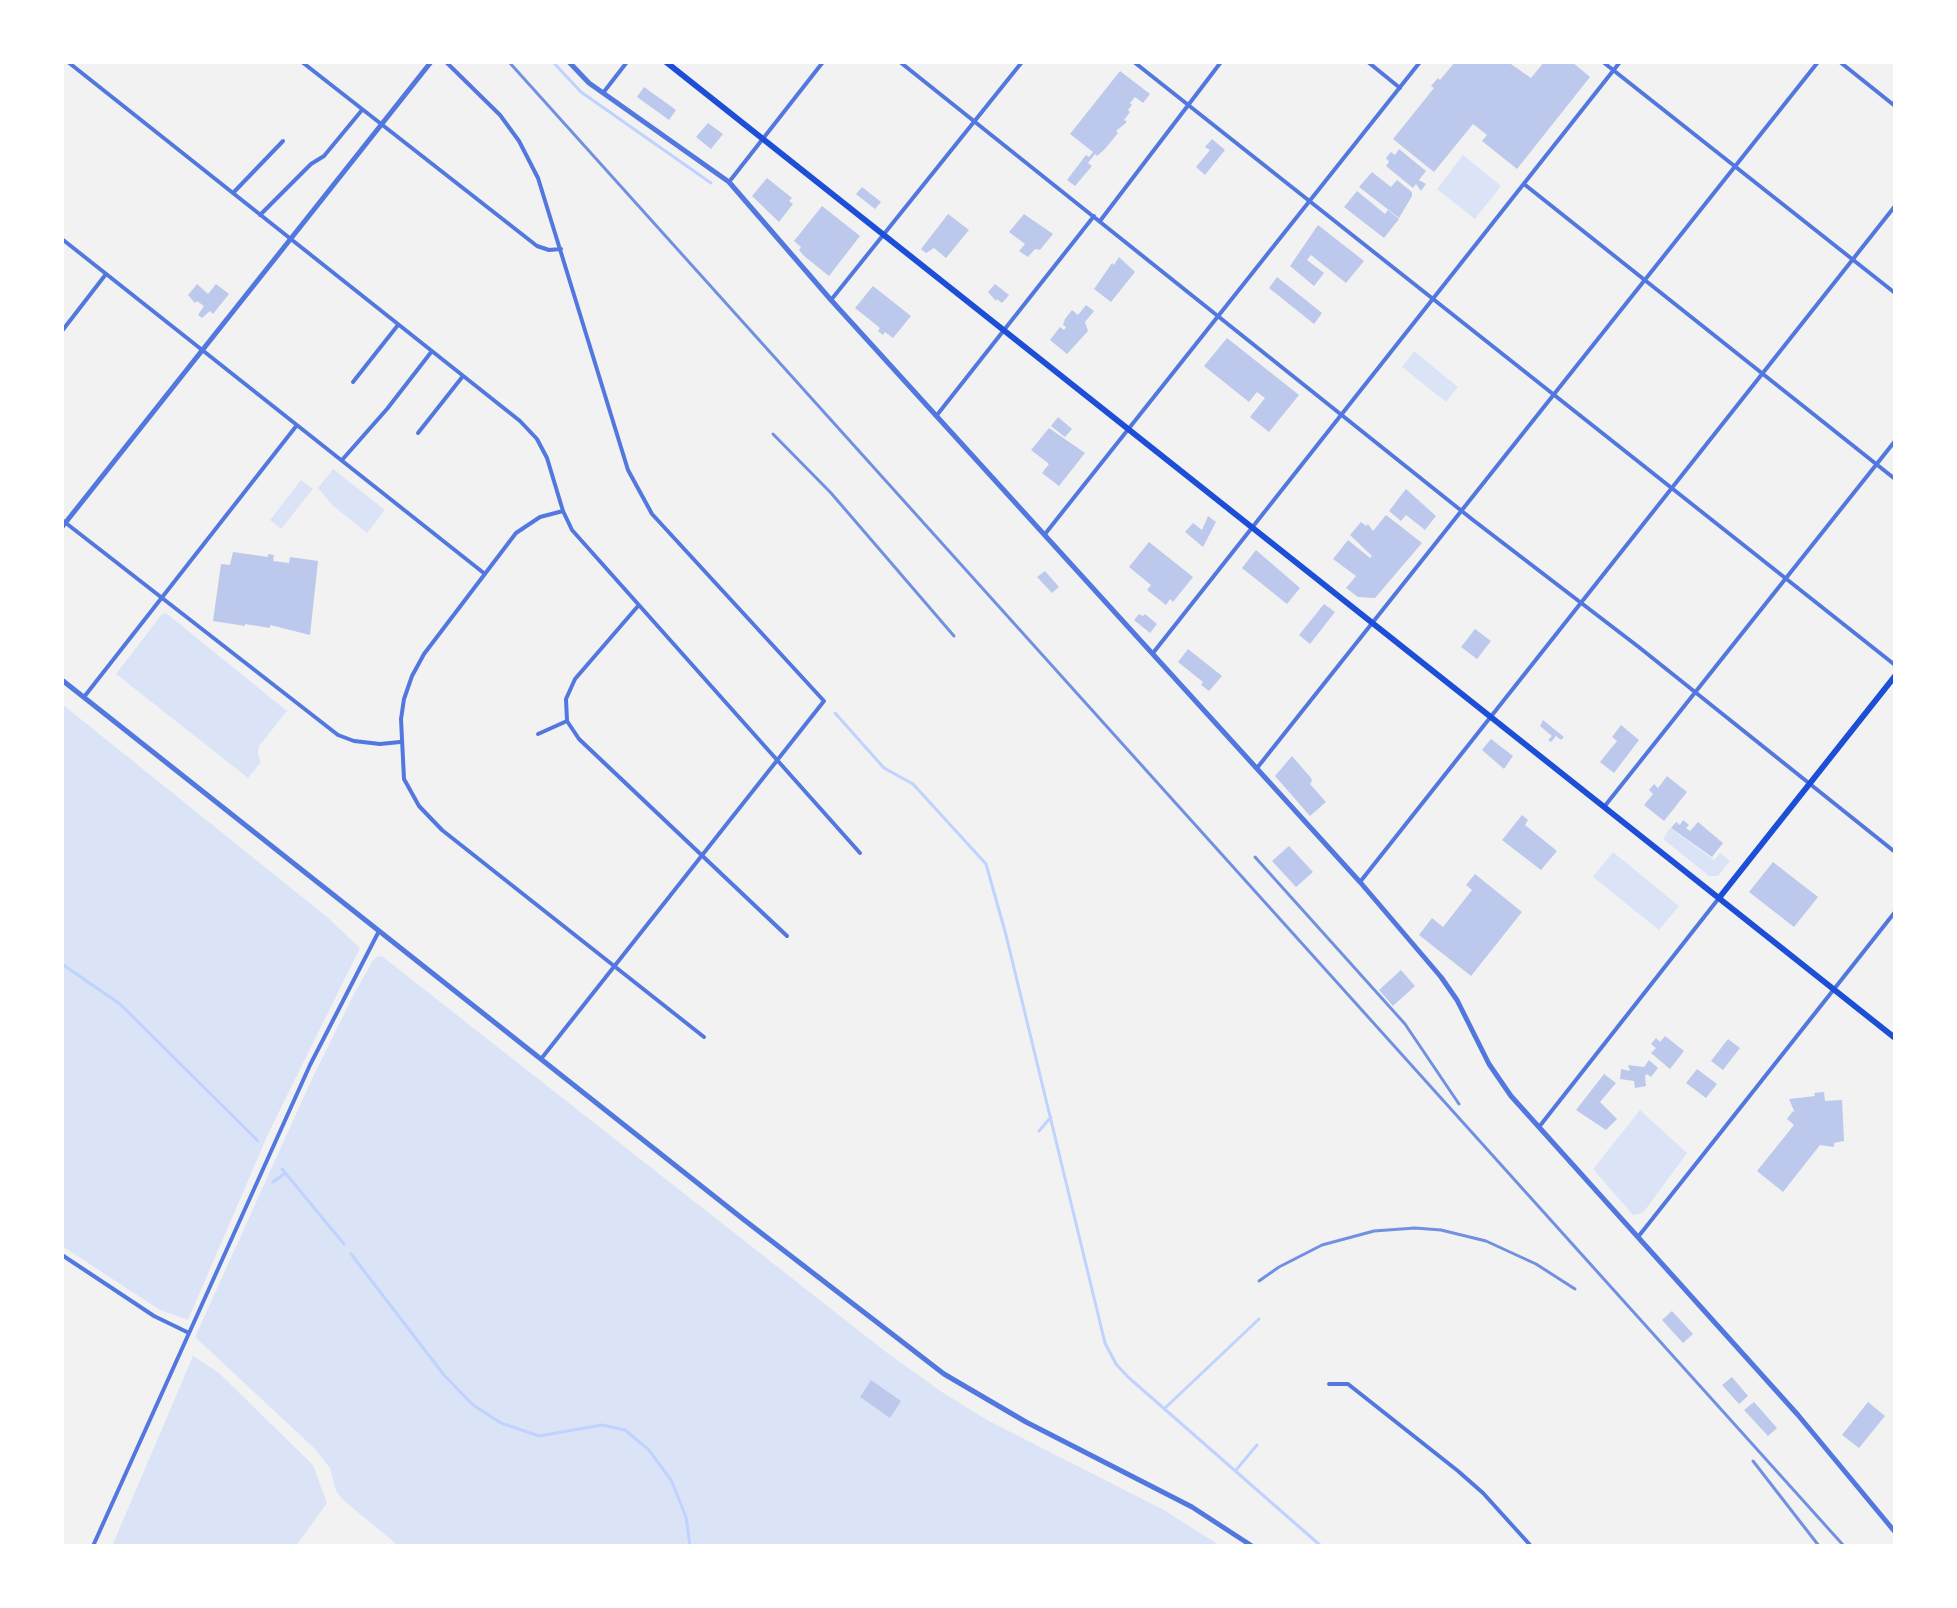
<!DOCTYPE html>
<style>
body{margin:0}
#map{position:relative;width:1957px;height:1608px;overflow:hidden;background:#f2f2f2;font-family:Helvetica,sans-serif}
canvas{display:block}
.frame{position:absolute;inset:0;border:64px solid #fff;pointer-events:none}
</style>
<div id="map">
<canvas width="1957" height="1608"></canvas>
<div class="frame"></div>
</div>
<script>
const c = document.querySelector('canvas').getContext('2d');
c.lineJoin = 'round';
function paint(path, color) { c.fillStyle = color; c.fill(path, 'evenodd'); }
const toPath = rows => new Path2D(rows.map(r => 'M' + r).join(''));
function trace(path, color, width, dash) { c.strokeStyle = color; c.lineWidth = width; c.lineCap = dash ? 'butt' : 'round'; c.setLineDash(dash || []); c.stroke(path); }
const green = toPath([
 [1463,155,1501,186,1475,219,1437,189],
 [1414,351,1458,387,1446,402,1402,367],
 [333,469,385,510,367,533,332,505,318,488],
 [301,480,313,489,281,529,270,520],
 [166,613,287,711,259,746,258,754,261,762,248,778,116,674,162,614],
 [62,704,327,917,360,948,269,1132,188,1320,160,1310,62,1246],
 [1670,828,1714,860,1720,853,1730,861,1718,876,1709,876,1663,839],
 [1613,852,1679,906,1659,930,1593,877],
 [378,956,383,957,886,1352,942,1392,987,1420,1162,1509,1221,1546,399,1546,343,1500,336,1491,330,1468,313,1447,195,1337,311,1081,354,994,373,960],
 [1640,1110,1687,1153,1643,1213,1633,1215,1593,1169],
 [193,1356,219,1373,313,1465,327,1503,296,1546,112,1546]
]);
const stream = toPath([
 [553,62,581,92,711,183],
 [835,713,884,768,913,784,986,864,1006,935,1105,1343,1116,1364,1128,1377,1321,1546],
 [62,964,120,1004,258,1141],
 [1039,1131,1051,1117],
 [282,1169,344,1244],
 [273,1182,285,1173],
 [351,1254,444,1375,473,1405,501,1423,539,1436,602,1425,625,1430,649,1450,671,1480,686,1517,690,1546],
 [1164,1409,1259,1319],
 [1236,1470,1257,1445]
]);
const building = toPath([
 [1455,62,1508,62,1531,78,1544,62,1572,62,1590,77,1517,169,1482,141,1487,135,1473,124,1434,172,1393,139,1434,88,1431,86,1438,78,1440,80],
 [1120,71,1150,94,1143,103,1135,97,1130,103,1132,105,1128,110,1130,112,1124,120,1127,122,1116,131,1118,133,1105,149,1097,156,1095,154,1088,163,1092,166,1075,186,1067,180,1086,155,1089,157,1093,152,1070,134],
 [644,87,676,110,669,120,637,97],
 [708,123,723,134,711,149,696,137],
 [1212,139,1225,150,1205,175,1196,167,1210,150,1205,147],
 [1399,149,1426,171,1419,180,1426,184,1421,191,1416,184,1413,188,1386,166,1389,162,1386,158,1391,152,1395,155],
 [1372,172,1391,187,1397,180,1412,192,1412,196,1399,218,1359,187],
 [767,178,792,198,789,201,793,204,779,222,752,196],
 [862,187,881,202,875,209,856,194],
 [1357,191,1385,214,1388,210,1399,219,1384,238,1344,207],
 [822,206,860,236,829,276,804,256,799,250,801,247,794,241],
 [948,214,969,230,946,258,934,248,926,253,921,249],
 [1024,214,1053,234,1040,250,1035,249,1028,257,1019,251,1025,244,1009,232],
 [1318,225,1364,261,1346,283,1311,255,1307,260,1324,273,1314,286,1290,266],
 [1119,257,1135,272,1111,302,1094,289,1112,263,1114,265],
 [1277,277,1322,313,1314,324,1269,288],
 [197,284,208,294,216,284,229,294,213,314,210,311,202,318,198,315,204,306,197,301,195,303,188,295],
 [995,284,1009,295,1002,303,997,299,996,301,988,292],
 [873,286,911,316,893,338,885,332,883,335,878,331,880,328,855,308],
 [1086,305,1094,311,1085,322,1088,331,1067,354,1050,340,1060,327,1064,330,1066,327,1063,325,1065,319,1072,310,1078,315],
 [1227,338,1299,395,1269,432,1250,417,1265,398,1257,392,1249,402,1204,366],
 [1058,417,1072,429,1065,437,1051,426],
 [1049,428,1085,453,1059,486,1042,473,1049,464,1031,450],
 [1406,489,1436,516,1425,530,1406,515,1401,521,1389,511],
 [1386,515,1422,543,1375,598,1358,597,1346,588,1356,576,1333,559,1348,540,1370,558,1372,556,1350,535,1361,522,1366,526,1368,524,1373,531],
 [1208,516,1216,522,1203,547,1185,532,1193,523,1202,530],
 [1149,542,1193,577,1173,602,1170,599,1166,605,1147,590,1151,585,1129,567],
 [1256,550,1300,588,1287,604,1242,568],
 [233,552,268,557,268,554,274,555,273,561,289,563,290,557,318,561,310,635,270,625,270,628,245,624,245,626,213,621,221,564,230,565],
 [1045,571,1059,587,1052,593,1037,577],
 [1324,604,1335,612,1310,644,1299,635],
 [1139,614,1143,616,1145,614,1157,624,1150,633,1134,620],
 [1475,629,1491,641,1477,659,1461,647],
 [1188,649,1222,676,1209,691,1201,685,1203,682,1178,662],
 [1543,720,1564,737,1561,740,1556,736,1551,742,1548,740,1552,736,1540,726],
 [1621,725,1639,740,1614,773,1600,762,1617,741,1612,737],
 [1491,739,1513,756,1504,769,1482,750],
 [1292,756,1311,778,1312,781,1310,784,1326,802,1310,816,1275,776],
 [1667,776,1687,792,1664,821,1644,805,1653,794,1649,790,1654,784,1658,788],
 [1522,815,1528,820,1525,825,1557,851,1541,870,1502,840],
 [1683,820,1689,825,1686,828,1690,831,1698,822,1723,843,1712,857,1671,828,1676,822,1680,825],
 [1289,846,1313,872,1296,887,1272,861],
 [1773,862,1818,897,1794,927,1749,892],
 [1475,874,1522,912,1471,976,1419,935,1432,918,1443,927,1472,890,1466,885],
 [1401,970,1415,986,1393,1006,1379,990],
 [1665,1036,1684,1051,1670,1069,1651,1053,1656,1048,1651,1044,1656,1038,1660,1042],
 [1728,1039,1740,1048,1723,1070,1711,1061],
 [1649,1060,1658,1068,1651,1077,1647,1074,1645,1076,1646,1086,1635,1088,1634,1081,1620,1079,1621,1069,1630,1071,1628,1065,1644,1067],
 [1697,1069,1717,1084,1706,1098,1686,1083],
 [1604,1074,1616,1083,1600,1102,1617,1119,1606,1130,1576,1110],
 [1824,1092,1825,1101,1842,1100,1844,1141,1834,1143,1834,1147,1820,1145,1783,1192,1757,1171,1794,1125,1787,1119,1793,1111,1795,1113,1789,1099,1815,1096,1814,1093],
 [1672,1311,1693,1334,1683,1343,1662,1320],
 [1732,1377,1748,1396,1739,1404,1722,1385],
 [871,1380,901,1401,890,1418,860,1397],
 [1754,1402,1777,1428,1768,1436,1744,1410],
 [1868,1402,1885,1416,1859,1448,1842,1435]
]);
const path = toPath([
 [62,779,62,802]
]);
const minor = toPath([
 [68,62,520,421,537,439,547,458,563,511,572,530,860,853],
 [302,62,537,246,549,250,561,249],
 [446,62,500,115,519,141,538,178,628,470,652,514,824,701,541,1059],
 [900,62,1473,520,1640,648,1895,852],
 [1134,62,1895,665],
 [1368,62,1400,88],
 [1603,62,1895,293],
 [1840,62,1895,106],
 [62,63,63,62],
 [603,93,627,62],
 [729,182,823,62],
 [1524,184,1895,479],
 [233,193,283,141],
 [260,215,311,164,324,156,362,110],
 [1100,221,1221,62],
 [62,239,485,574],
 [831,300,1022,62],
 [62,331,106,274],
 [353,382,398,325],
 [937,415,1094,216],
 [418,433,463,376],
 [342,460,387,409,432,351],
 [563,511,540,517,516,533,424,654,412,676,404,699,401,719,404,779,419,806,442,830,704,1037],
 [62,520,338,735,354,741,380,744,400,742],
 [1045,534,1420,62],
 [638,606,575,679,566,699,567,721,579,739,787,936],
 [1153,653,1620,62],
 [84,697,297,425],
 [538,734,567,721],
 [1257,768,1818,62],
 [1604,807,1895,441],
 [1360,882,1895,206],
 [1539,1127,1719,898],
 [1638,1237,1895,912],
 [62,1255,154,1316,189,1333],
 [1329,1384,1348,1384,1458,1471,1483,1493,1531,1546],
 [93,1546,310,1065,379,931]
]);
const tertiary = toPath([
 [569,62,589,83,729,182,831,300,1360,882,1441,977,1457,1000,1489,1064,1511,1096,1798,1415,1895,1532],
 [62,527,431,62],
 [62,680,743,1219,944,1374,1026,1422,1192,1507,1252,1546]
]);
const secondary = toPath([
 [1719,898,1895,676]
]);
const primary = toPath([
 [666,62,1895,1038]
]);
const rail = toPath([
 [509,62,1844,1546],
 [773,434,831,493,954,636],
 [1255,857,1405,1024,1459,1104],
 [1259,1281,1279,1267,1322,1245,1374,1231,1415,1228,1441,1230,1486,1241,1536,1264,1575,1289],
 [1753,1461,1819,1546]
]);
paint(green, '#dbe4f7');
trace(stream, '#bfd3fe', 3);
paint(building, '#bdc9ec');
trace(path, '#1d4ed8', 2);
trace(minor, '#5277de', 4);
trace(tertiary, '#5277de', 5);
trace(secondary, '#1d4ed8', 6);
trace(primary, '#1d4ed8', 6);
trace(rail, '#7290e2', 3);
</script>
